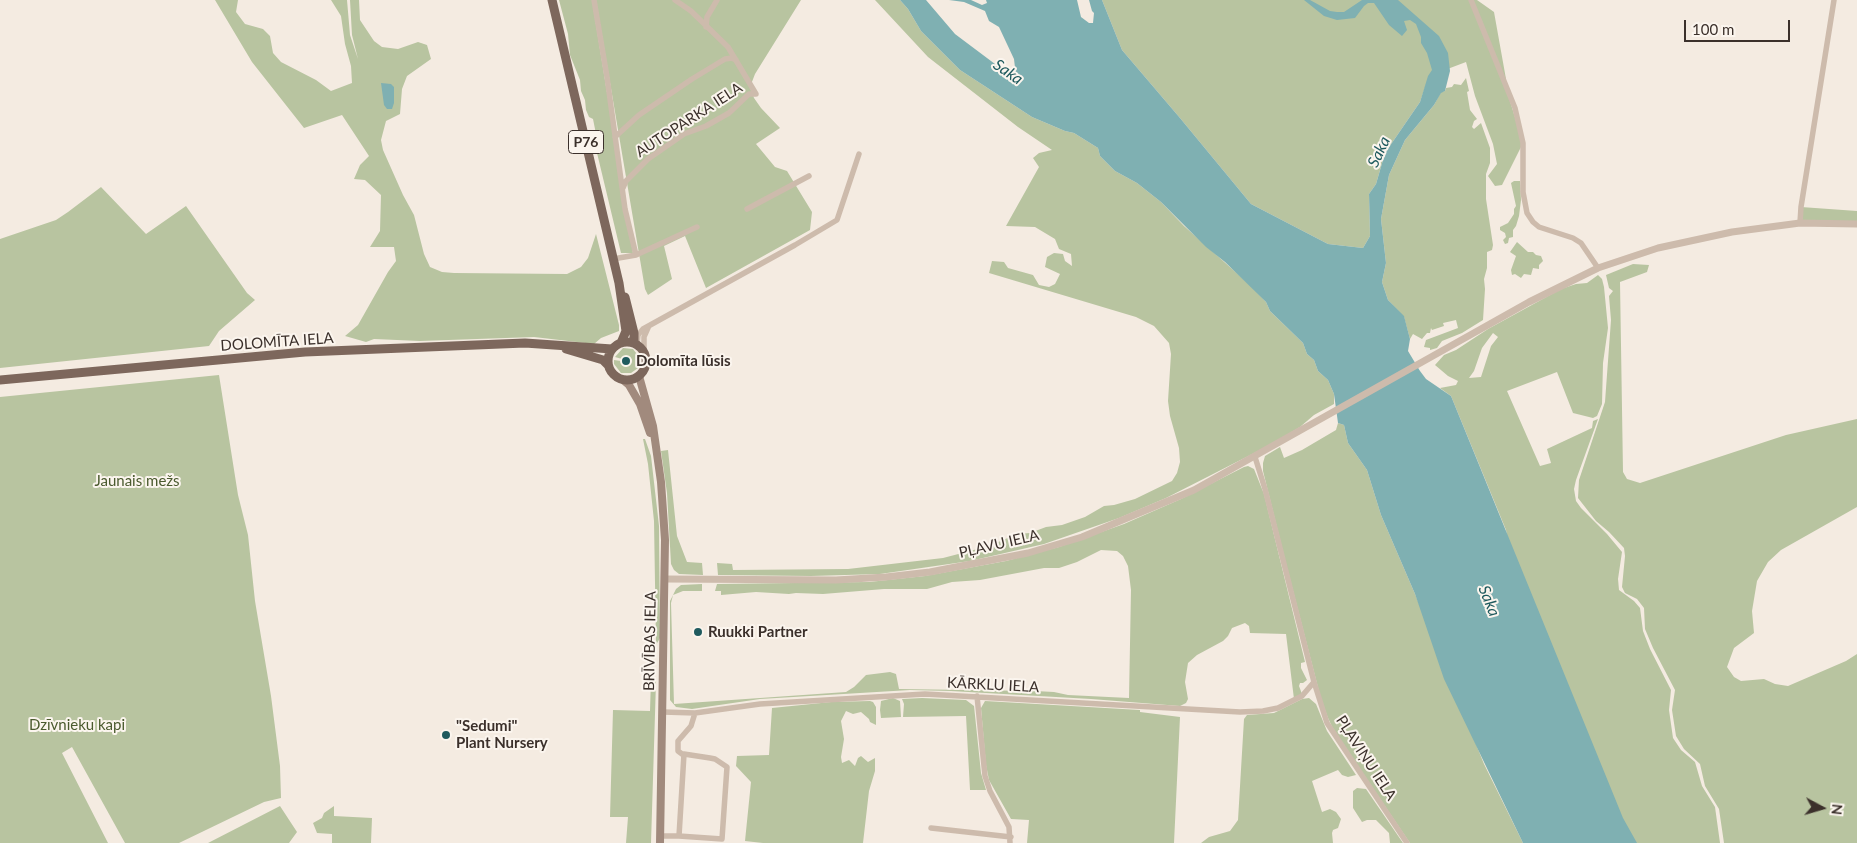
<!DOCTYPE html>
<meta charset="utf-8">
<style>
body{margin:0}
#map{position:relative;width:1857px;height:843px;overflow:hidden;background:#f4ebe1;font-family:Lato,sans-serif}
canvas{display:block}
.north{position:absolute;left:1797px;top:783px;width:50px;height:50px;-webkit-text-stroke:4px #fbf5ee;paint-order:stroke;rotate:96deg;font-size:14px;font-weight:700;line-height:20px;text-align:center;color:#3b302b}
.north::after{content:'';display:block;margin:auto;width:18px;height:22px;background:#3b302b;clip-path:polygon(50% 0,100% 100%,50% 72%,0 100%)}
.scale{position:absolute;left:1684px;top:20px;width:106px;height:22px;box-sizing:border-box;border:2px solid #3b302b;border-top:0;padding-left:6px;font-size:15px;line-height:18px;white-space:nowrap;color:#3b302b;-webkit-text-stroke:4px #fbf5ee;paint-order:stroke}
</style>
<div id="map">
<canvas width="1857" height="843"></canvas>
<div class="north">N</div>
<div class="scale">100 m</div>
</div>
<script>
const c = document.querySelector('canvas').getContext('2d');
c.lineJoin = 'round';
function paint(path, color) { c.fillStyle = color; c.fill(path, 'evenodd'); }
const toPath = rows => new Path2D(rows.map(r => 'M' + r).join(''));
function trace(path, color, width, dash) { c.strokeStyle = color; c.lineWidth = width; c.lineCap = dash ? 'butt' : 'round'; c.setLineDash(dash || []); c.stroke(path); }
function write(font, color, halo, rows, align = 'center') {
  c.font = font + ' Lato,sans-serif'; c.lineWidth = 4; c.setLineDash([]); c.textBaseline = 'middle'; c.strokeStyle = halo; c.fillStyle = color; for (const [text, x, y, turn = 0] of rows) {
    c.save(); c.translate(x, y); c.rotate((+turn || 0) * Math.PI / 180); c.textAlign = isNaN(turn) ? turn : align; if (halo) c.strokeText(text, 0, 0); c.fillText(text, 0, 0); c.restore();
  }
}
const green = toPath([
 [215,0,238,0,236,12,245,24,263,29,270,36,273,53,281,62,316,80,331,91,352,83,351,66,345,44,341,16,331,0,347,0,350,35,358,59,352,35,350,0,359,0,360,20,374,41,382,47,398,49,418,42,427,45,431,59,407,76,402,89,400,114,386,121,381,140,383,150,403,195,414,215,424,254,430,267,442,272,454,273,567,274,581,267,588,258,596,234,619,325,619,331,601,338,594,344,534,337,420,341,374,339,366,342,345,336,358,325,388,272,396,261,394,247,370,247,380,231,381,195,365,180,354,179,360,165,369,156,342,115,304,128,252,62],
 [559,0,592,0,633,253,621,253,597,153,601,144,596,134,593,119,589,117,586,110,585,100,581,91,580,80,570,55,568,34],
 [596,0,801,0,755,74,750,87,754,98,761,108,780,128,756,144,775,167,787,171,812,212,810,230,706,288,685,236,664,246,672,279,648,295,645,289],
 [875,0,900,0,908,9,921,31,960,70,1032,117,1065,131,1074,133,1098,148,1100,156,1115,171,1137,183,1161,202,1184,226,1250,285,1266,302,1270,311,1303,343,1307,354,1314,360,1318,371,1328,380,1334,394,1334,404,1314,415,1300,427,1268,446,1166,498,1119,518,1044,544,970,561,880,574,811,576,718,575,717,563,732,564,733,570,848,569,943,558,989,546,1017,534,1030,533,1046,527,1062,525,1085,517,1104,506,1114,505,1135,499,1172,481,1177,473,1180,462,1179,448,1170,416,1168,401,1171,354,1169,343,1154,326,1136,317,989,273,992,261,1004,262,1008,268,1033,275,1039,285,1049,287,1055,284,1060,274,1045,267,1047,257,1054,253,1063,254,1065,261,1072,266,1071,254,1059,249,1055,239,1035,227,1006,226,1039,167,1033,158,1039,153,1052,150,1018,127,928,57],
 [1102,0,1477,0,1494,12,1506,79,1505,85,1523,143,1502,185,1495,186,1488,176,1497,164,1493,144,1475,96,1466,62,1429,76,1420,102,1385,153,1376,184,1369,194,1370,236,1363,248,1328,244,1251,204,1180,118,1122,50],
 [1466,78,1469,91,1467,92,1470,110,1477,119,1474,121,1472,127,1474,129,1481,123,1490,148,1490,163,1486,174,1486,199,1493,245,1492,250,1487,252,1487,268,1484,279,1485,289,1483,320,1462,333,1442,341,1437,348,1430,350,1430,348,1424,347,1426,340,1458,328,1456,320,1443,323,1444,326,1432,330,1431,328,1430,333,1427,333,1422,339,1413,334,1410,339,1404,317,1388,300,1382,282,1386,263,1381,219,1389,175,1405,140,1434,105,1441,92,1445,91,1446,88,1452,87,1454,84,1461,85],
 [1514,181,1520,181,1521,200,1519,216,1516,226,1513,230,1513,237,1509,238,1508,243,1505,244,1503,240,1506,237,1505,233,1500,230,1500,227,1508,223,1514,214,1514,209,1516,206,1511,183],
 [101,187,146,234,186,206,247,293,255,300,219,331,209,346,0,368,0,239,56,220,68,212],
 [1801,207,1857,211,1857,224,1800,223],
 [1517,242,1528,252,1533,252,1536,255,1541,256,1543,261,1539,265,1539,269,1533,268,1531,275,1524,274,1521,278,1515,274,1512,275,1511,270,1516,256,1510,252],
 [1633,264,1649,265,1647,272,1620,282,1623,472,1627,479,1640,483,1786,435,1857,419,1857,507,1781,550,1768,562,1757,581,1752,611,1754,633,1734,648,1727,667,1734,677,1741,681,1764,679,1775,684,1788,686,1846,661,1857,654,1857,843,1724,843,1719,809,1705,786,1700,764,1684,749,1676,736,1672,710,1675,690,1653,648,1645,629,1644,608,1637,599,1625,593,1622,587,1625,556,1624,548,1609,532,1596,521,1578,498,1579,480,1605,402,1611,320,1609,296,1613,291,1609,288,1606,275],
 [1598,275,1602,279,1604,287,1608,328,1603,363,1602,404,1597,416,1593,418,1573,413,1557,372,1507,391,1540,466,1551,463,1547,449,1592,428,1593,421,1598,419,1576,480,1574,489,1576,501,1581,508,1607,534,1622,552,1618,579,1619,590,1634,601,1640,608,1643,631,1650,649,1671,690,1669,710,1673,738,1681,750,1695,762,1702,786,1715,807,1720,843,1559,843,1506,530,1451,396,1440,388,1456,385,1458,381,1448,376,1435,365,1444,355,1456,350,1488,329,1561,289,1576,284,1587,283],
 [1493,333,1498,337,1491,346,1481,377,1469,378,1474,371,1482,348],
 [623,348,633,349,640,358,638,368,631,373,621,373,614,364,614,360,621,361,623,366,626,367,631,364,632,360,630,357,626,356,622,359,615,357],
 [219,375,238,495,248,535,255,601,271,696,280,766,281,798,264,802,179,843,125,843,72,747,62,753,108,843,0,843,0,397],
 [1338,423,1344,425,1348,443,1367,470,1381,515,1415,594,1484,764,1523,843,1410,843,1335,733,1328,718,1321,699,1283,552,1263,471,1263,463,1265,456,1280,447,1284,458,1302,450,1336,430],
 [643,439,645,439,651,456,659,526,660,638,656,645,654,521,648,464],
 [668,450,677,536,687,562,702,563,703,575,679,574,674,570,671,564,667,493,661,451],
 [1248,466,1254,469,1264,494,1305,662,1301,663,1301,668,1307,680,1303,683,1300,683,1299,686,1302,694,1294,699,1286,634,1250,633,1249,626,1245,623,1232,628,1228,636,1223,641,1197,655,1188,663,1185,682,1188,699,1186,703,1180,706,1091,699,951,691,910,690,760,699,692,709,676,707,670,700,670,601,676,589,681,585,702,584,702,591,683,591,673,595,671,603,674,704,846,692,854,687,866,675,890,672,896,674,899,689,1035,691,1054,692,1068,695,1129,698,1131,590,1128,566,1123,556,1117,551,1101,550,1077,562,1059,568,1044,568,980,580,952,582,927,589,884,589,823,594,796,593,789,594,756,592,721,595,721,591,715,591,717,584,869,582,925,576,1006,561,1059,547,1124,524,1181,499,1244,467],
 [651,679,656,679,656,682,651,843,626,843,628,817,610,817,613,710,650,711],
 [893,698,900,701,901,717,881,718,880,710,881,701],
 [922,698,966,700,974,706,981,773,986,790,970,790,966,716,903,717,904,704,902,699],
 [1309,698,1316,704,1327,731,1356,775,1348,777,1342,775,1338,770,1312,781,1322,812,1330,809,1336,812,1341,819,1338,828,1333,830,1332,833,1333,843,1201,843,1209,837,1230,831,1238,820,1244,719,1247,715,1274,713,1302,699],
 [870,701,873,702,876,707,876,725,870,722,869,719,861,712,853,714,846,711,841,721,844,739,841,757,842,763,849,760,855,766,858,758,861,756,868,762,875,758,875,771,869,791,863,843,763,843,745,841,751,782,736,766,737,756,769,755,772,708,831,702],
 [985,701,1140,710,1140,712,1180,717,1174,843,1027,843,1029,820,1011,819,989,780,986,765,981,708],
 [1357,788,1366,789,1403,843,1390,843,1389,833,1376,820,1367,820,1362,822,1353,808,1353,791],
 [280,806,297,832,289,843,208,843],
 [334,806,334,816,372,818,371,843,332,843,332,834,317,833,313,823,322,818,324,813]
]);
const water = toPath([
 [900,0,926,0,955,34,1011,76,1016,76,1014,59,999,27,989,21,985,11,964,2,949,0,971,0,982,5,987,3,986,0,1077,0,1081,17,1089,23,1093,23,1094,13,1092,11,1089,0,1102,0,1122,50,1180,118,1251,204,1328,244,1363,248,1370,236,1369,194,1376,184,1385,153,1420,102,1428,76,1432,70,1427,53,1421,43,1421,37,1416,24,1410,20,1404,21,1407,30,1402,36,1389,25,1374,3,1368,3,1364,6,1355,18,1337,20,1324,16,1304,0,1310,0,1330,11,1337,12,1344,12,1362,0,1398,0,1439,36,1448,53,1450,71,1445,91,1441,93,1434,105,1405,140,1389,175,1381,219,1386,263,1382,282,1388,300,1404,316,1410,339,1408,351,1420,371,1426,379,1451,396,1623,818,1637,843,1523,843,1444,679,1415,594,1381,515,1367,470,1348,443,1344,425,1338,423,1334,394,1328,380,1318,371,1314,360,1307,354,1303,343,1270,311,1266,302,1225,262,1206,247,1161,202,1137,183,1115,171,1100,156,1098,148,1074,133,1065,131,1032,117,960,70,921,31,908,9],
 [381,83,391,84,394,87,394,103,392,109,387,109,384,105]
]);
const minor = toPath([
 [594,0,607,77,625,209,636,255,613,259],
 [1471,0,1515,108,1523,143,1523,192,1527,213,1533,222,1539,227,1573,238,1581,243,1598,268],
 [706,27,707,17,717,0],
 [615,137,639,115,692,79,725,59,732,58,736,60],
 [623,188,626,181,648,159,684,134,706,126,729,113,749,94,756,94,728,47,691,11,675,0],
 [747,209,809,176],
 [1800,223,1801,207,1834,0],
 [636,255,697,227],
 [637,345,638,335,643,329,795,245,837,220,859,154],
 [644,352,644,337,648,328],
 [1255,457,1265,489,1314,682,1327,723,1407,843],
 [977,696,985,776,990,791,1009,827,1010,843],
 [663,712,695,713,760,704,925,694,1240,712,1263,711,1278,708,1302,696,1314,682],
 [684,754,679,836,722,839,727,767,715,759,710,758,684,754,682,754,678,751,678,741,691,726,695,713],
 [931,828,1011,837],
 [660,836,679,836]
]);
const tertiary = toPath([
 [665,579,836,580,886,577,930,572,1028,553,1082,537,1194,490,1529,302,1598,268,1658,248,1732,232,1800,223,1857,224]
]);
const secondary = toPath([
 [639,376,653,426,661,482,665,540,660,843],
 [623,380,629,385,640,404,650,433]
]);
const primary = toPath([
 [552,0,619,283,626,331,621,343],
 [625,297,634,333,634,342],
 '608 361a19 19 0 1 1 38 0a19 19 0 1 1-38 0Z',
 [566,349,603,360,608,365],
 [0,380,305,352,525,343,612,349]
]);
const markers = [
 [626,361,5,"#1f5a5e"],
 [698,632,5,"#1f5a5e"],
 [446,735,5,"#1f5a5e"]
];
const shields = [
 [586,142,35]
];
const shieldNames = [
 ["P76",586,142]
];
const streetNames = [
 ["AUTOPARKA IELA",689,120,-33],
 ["DOLOMĪTA IELA",277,342,-4],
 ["PĻAVU IELA",999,544,-13],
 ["BRĪVĪBAS IELA",650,641,-89],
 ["KĀRKLU IELA",993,685,3],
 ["PĻAVIŅU IELA",1366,758,57]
];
const poiNames = [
 ["Dolomīta lūsis",636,361],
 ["Ruukki Partner",708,632],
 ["\"Sedumi\"",456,726],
 ["Plant Nursery",456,743]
];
const parkNames = [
 ["Jaunais mežs",137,481],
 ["Dzīvnieku kapi",77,725]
];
const waterNames = [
 ["Saka",1008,72,35],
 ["Saka",1379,152,-65],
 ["Saka",1489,601,68]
];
paint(green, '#b8c4a0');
paint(water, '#7fb0b2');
trace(minor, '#cdbbac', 5.5);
trace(tertiary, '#cdbbac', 7);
trace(secondary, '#a18a7d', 8);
trace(primary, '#7d675c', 9);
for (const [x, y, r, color] of markers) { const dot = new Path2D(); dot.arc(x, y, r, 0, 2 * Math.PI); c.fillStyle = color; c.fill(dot); trace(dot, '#fbf5ee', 2); }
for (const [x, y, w] of shields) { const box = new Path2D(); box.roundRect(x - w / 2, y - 11.5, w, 23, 4); c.fillStyle = '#fbf5ee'; c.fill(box); trace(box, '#3b302b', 1); }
write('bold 14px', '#3b302b', null, shieldNames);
write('15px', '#3b302b', '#fbf5ee', streetNames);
write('bold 15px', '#3b302b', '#fbf5ee', poiNames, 'left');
write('15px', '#4a5a2e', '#fbf5ee', parkNames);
write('italic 16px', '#1f5a5e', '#fbf5ee', waterNames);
</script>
